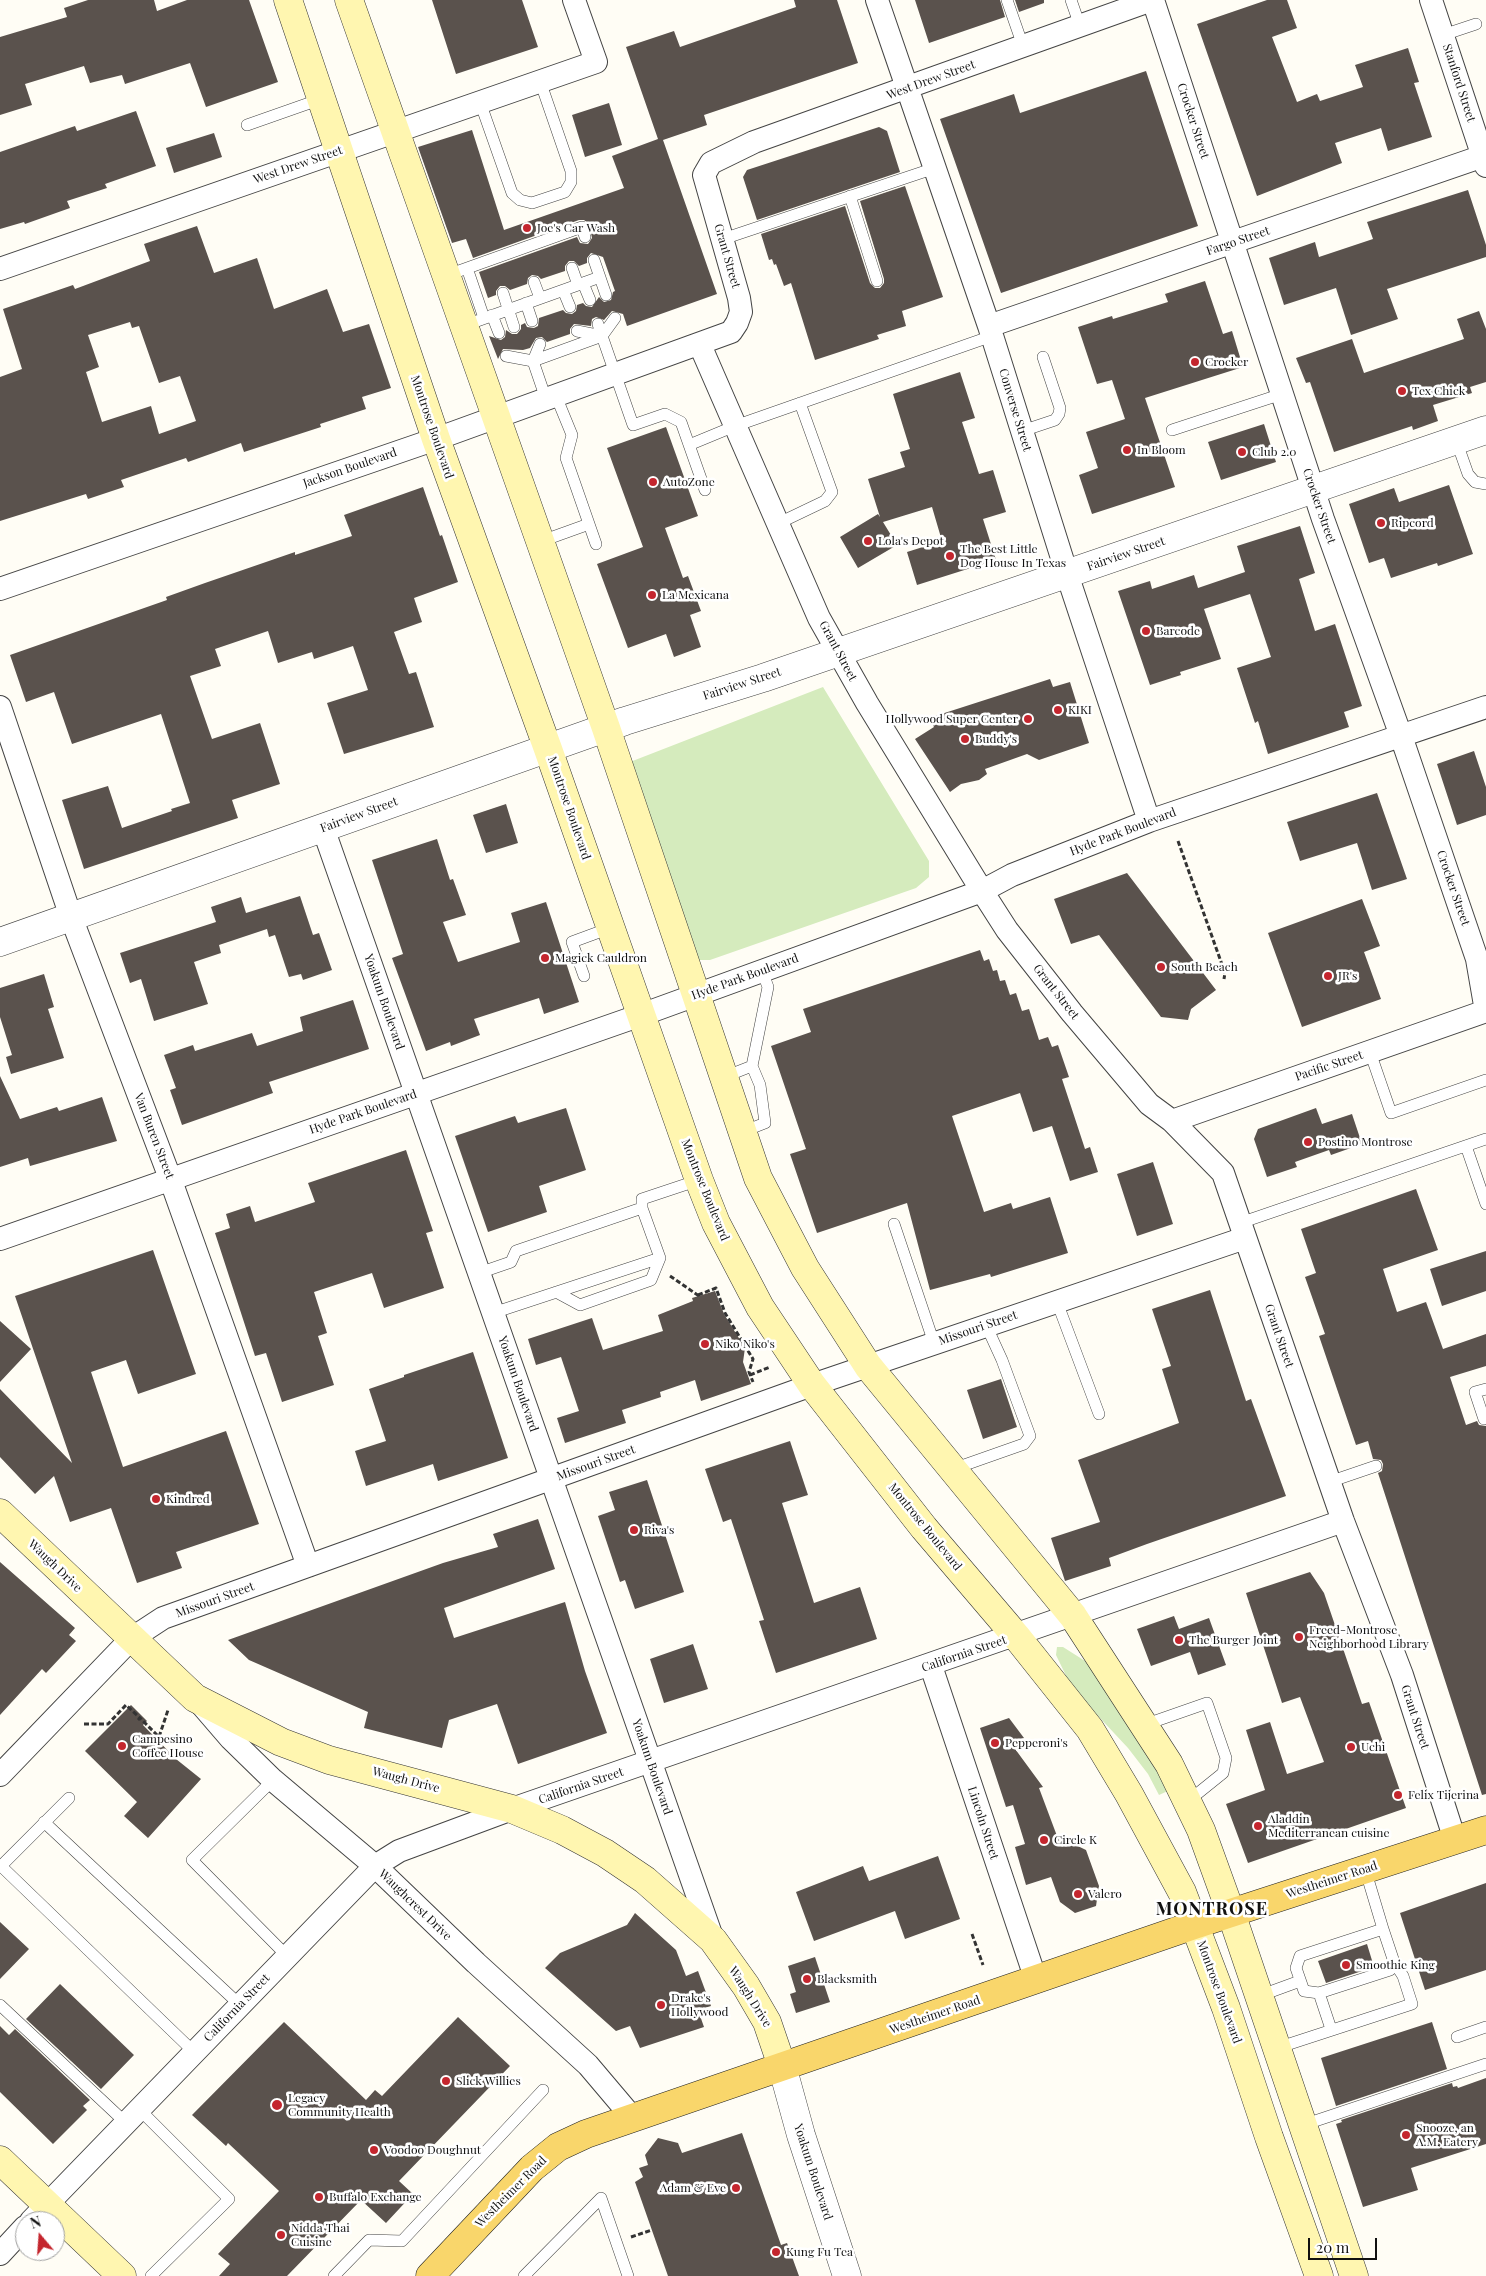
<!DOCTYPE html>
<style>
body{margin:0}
#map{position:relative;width:1486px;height:2276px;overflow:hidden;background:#fffdf5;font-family:"Playfair Display",serif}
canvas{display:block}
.north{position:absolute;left:15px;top:2211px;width:50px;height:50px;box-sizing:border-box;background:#fff;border:1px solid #a0a0a0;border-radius:50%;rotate:342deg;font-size:14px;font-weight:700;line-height:20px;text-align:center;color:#111}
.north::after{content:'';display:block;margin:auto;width:18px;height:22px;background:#c4262e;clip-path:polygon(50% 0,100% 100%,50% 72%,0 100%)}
.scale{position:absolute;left:1308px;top:2238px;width:69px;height:22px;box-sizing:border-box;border:2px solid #111;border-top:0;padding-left:6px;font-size:15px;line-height:18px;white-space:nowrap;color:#111;-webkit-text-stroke:4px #fff;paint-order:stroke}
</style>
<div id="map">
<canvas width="1486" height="2276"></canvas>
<div class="north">N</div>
<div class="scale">20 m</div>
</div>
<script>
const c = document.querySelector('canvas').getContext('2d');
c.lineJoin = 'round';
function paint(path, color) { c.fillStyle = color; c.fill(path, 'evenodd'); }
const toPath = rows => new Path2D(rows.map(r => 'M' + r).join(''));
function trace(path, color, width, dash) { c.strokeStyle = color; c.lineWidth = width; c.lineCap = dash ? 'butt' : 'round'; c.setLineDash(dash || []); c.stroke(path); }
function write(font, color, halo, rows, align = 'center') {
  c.font = font + ' "Playfair Display",serif'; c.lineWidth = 5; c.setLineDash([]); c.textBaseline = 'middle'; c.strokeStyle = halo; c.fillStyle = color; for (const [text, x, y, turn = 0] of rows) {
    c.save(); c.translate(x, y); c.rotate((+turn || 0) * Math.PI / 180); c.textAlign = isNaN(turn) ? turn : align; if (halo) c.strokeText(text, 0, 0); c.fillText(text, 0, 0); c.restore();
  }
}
const green = toPath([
 [823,687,929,861,929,877,916,888,710,960,698,960,630,762],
 [1057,1647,1063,1647,1093,1666,1170,1790,1159,1795,1148,1774,1128,1748,1072,1688,1056,1655]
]);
const building = toPath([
 [88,0,154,0,157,11,187,0,249,0,278,82,206,107,190,63,125,84,122,75,90,83,84,66,25,84,32,105,0,115,0,37,67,17,64,8],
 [432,0,522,0,538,47,456,74],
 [794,0,837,0,858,63,704,115,707,125,663,140,717,294,627,326,623,314,612,311,604,320,596,317,592,319,591,326,574,324,570,329,570,334,547,342,542,337,536,338,530,348,523,350,503,349,498,359,489,336,501,340,505,337,506,330,512,334,517,334,521,329,521,325,525,323,527,327,534,328,538,326,539,318,563,310,566,313,572,314,576,311,577,305,583,303,586,306,592,307,599,297,604,302,611,300,613,292,615,291,603,257,591,253,587,258,587,263,579,266,574,261,569,261,565,266,565,271,541,279,538,276,532,275,528,278,527,284,510,290,505,286,500,286,496,291,496,295,488,298,479,272,577,237,580,243,588,244,592,238,589,224,584,220,579,220,473,258,466,239,452,243,418,147,472,130,504,230,624,188,612,156,658,139,626,47,674,31,680,47,796,7],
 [915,0,1000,0,1005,17,929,43],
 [1015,0,1044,0,1044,3,1019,12],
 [1267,0,1287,0,1297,28,1272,37,1297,102,1317,94,1320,101,1363,87,1355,65,1408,48,1419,82,1414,83,1432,137,1388,151,1381,128,1335,143,1342,163,1257,196,1197,24],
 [1146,71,1198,226,1001,293,940,119,1014,94,1020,113],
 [609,103,622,145,585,157,572,115],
 [136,111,156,166,105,184,107,188,67,201,70,208,25,224,24,222,0,229,0,152,75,126,77,131],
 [879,127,887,131,900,172,757,220,743,177,747,170],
 [214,133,222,157,174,173,166,148],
 [905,186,943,297,902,311,906,326,877,335,879,339,815,360,791,283,784,286,776,264,774,265,772,259,769,260,761,234,845,206,870,283,875,288,880,288,884,283,884,279,860,201],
 [1468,190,1486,245,1486,257,1387,289,1398,319,1351,335,1336,288,1284,305,1269,258,1315,242,1319,257,1373,239,1367,222],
 [197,226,214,273,257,258,274,309,327,289,343,332,369,324,391,388,362,397,366,409,320,424,321,427,244,452,241,443,188,462,186,458,121,480,124,487,88,499,86,494,0,521,0,377,22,369,3,309,73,285,75,289,150,261,144,244],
 [130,322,132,328,139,326,159,383,180,376,196,421,159,434,151,406,102,422,86,372,99,367,88,335],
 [1205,281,1223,334,1232,331,1243,367,1145,398,1175,487,1092,514,1079,475,1098,468,1086,432,1125,419,1112,380,1097,384,1078,327,1112,316,1113,319,1168,302,1165,294],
 [1479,311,1486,329,1486,382,1470,387,1472,393,1433,405,1438,421,1413,430,1412,426,1334,452,1310,382,1306,383,1296,358,1352,339,1364,373,1464,339,1457,319],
 [960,372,975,418,962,422,979,474,993,470,1006,512,983,519,996,560,917,585,907,552,942,541,932,507,883,522,897,545,858,568,840,537,878,514,880,517,868,479,905,467,900,452,910,449,893,394],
 [1264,424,1276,462,1221,480,1208,442],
 [666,427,698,516,665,528,683,578,688,576,701,611,690,615,701,647,674,657,666,634,628,648,597,564,643,547,607,448],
 [1449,485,1473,554,1438,566,1437,563,1391,578,1384,558,1369,563,1349,504,1394,488,1399,502],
 [423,487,440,536,442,535,458,582,414,598,422,622,394,632,409,674,416,672,434,727,344,754,327,703,368,690,353,646,314,659,312,652,278,663,268,631,215,649,221,666,190,676,212,739,260,723,280,784,232,800,238,818,84,869,62,800,108,786,122,828,172,811,171,809,190,803,161,714,72,744,54,692,26,702,10,655,167,600,166,597,205,583,295,552,295,555,352,536,344,515],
 [1300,526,1315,573,1299,579,1315,631,1335,624,1362,706,1344,712,1349,727,1268,754,1258,721,1255,723,1237,668,1271,657,1250,594,1204,609,1221,659,1180,672,1181,675,1150,685,1118,591,1150,581,1152,589,1194,575,1198,588,1245,572,1237,546],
 [1050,679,1053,687,1070,682,1089,743,1039,760,1027,754,985,769,987,774,979,780,961,784,950,792,915,739,934,727,929,718],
 [1474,751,1486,787,1486,815,1457,825,1437,764],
 [1377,793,1407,879,1372,890,1357,843,1300,861,1287,822],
 [506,804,518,843,486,853,473,815],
 [437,839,450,880,453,879,466,915,443,922,458,962,520,942,511,913,546,902,579,1002,544,1014,539,998,474,1019,480,1035,451,1046,450,1042,426,1051,392,958,403,954,372,860],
 [1127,873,1216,990,1191,1009,1188,1020,1161,1017,1099,935,1071,944,1054,899],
 [300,896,313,935,319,933,332,970,303,980,301,974,289,977,275,935,269,937,267,929,219,945,221,953,194,962,208,1004,154,1021,141,979,130,983,120,953,216,922,211,907,241,897,246,913],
 [1362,899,1380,946,1364,952,1381,999,1302,1027,1268,933],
 [980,950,984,961,989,959,993,971,997,970,1000,981,1005,980,1010,995,1016,993,1022,1011,1029,1009,1039,1040,1048,1037,1052,1047,1058,1045,1069,1077,1062,1079,1085,1149,1090,1147,1098,1172,1070,1181,1052,1126,1033,1132,1020,1093,952,1116,984,1212,1011,1203,1013,1209,1050,1197,1068,1253,991,1277,990,1274,930,1290,907,1203,817,1233,790,1154,806,1149,771,1046,811,1032,803,1009],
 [44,974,54,1007,48,1009,64,1058,11,1074,6,1057,12,1055,0,1017,0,988],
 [353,1000,369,1049,269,1082,273,1093,182,1125,170,1090,176,1088,164,1055,193,1045,195,1051,252,1033,257,1046,303,1031,300,1017],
 [0,1076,20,1119,57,1107,59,1111,102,1097,117,1141,30,1166,28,1158,0,1167],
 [566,1108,586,1170,539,1186,547,1212,488,1232,455,1136,515,1116,518,1123],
 [1316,1108,1322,1124,1352,1114,1362,1144,1331,1155,1329,1150,1295,1162,1297,1167,1267,1177,1254,1139,1258,1129],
 [406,1150,433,1231,426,1233,444,1288,384,1308,372,1273,314,1292,327,1333,318,1336,334,1385,282,1402,266,1353,255,1356,215,1233,230,1228,226,1214,250,1206,255,1222,315,1202,308,1183],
 [1153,1162,1173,1224,1137,1236,1117,1174],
 [1416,1189,1438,1250,1383,1269,1397,1312,1426,1302,1443,1349,1486,1334,1486,1366,1450,1377,1466,1425,1477,1421,1479,1425,1486,1426,1486,1794,1482,1795,1378,1473,1382,1471,1383,1464,1381,1460,1373,1459,1368,1441,1356,1445,1319,1336,1325,1334,1305,1277,1316,1273,1301,1229],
 [153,1250,196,1374,138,1394,126,1360,91,1372,123,1467,226,1431,259,1524,176,1552,182,1568,137,1583,111,1508,70,1522,54,1476,35,1494,0,1457,0,1389,72,1463,15,1296],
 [1486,1251,1486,1291,1442,1306,1430,1269],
 [1210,1290,1246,1401,1251,1399,1286,1496,1147,1544,1109,1558,1111,1566,1065,1581,1051,1538,1100,1522,1078,1460,1179,1423,1162,1369,1171,1366,1152,1309],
 [715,1291,724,1314,745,1348,743,1362,751,1384,701,1401,695,1380,660,1392,661,1397,622,1410,626,1423,565,1443,557,1418,579,1411,561,1357,536,1365,528,1339,592,1318,603,1350,663,1331,658,1315,693,1301,692,1298],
 [0,1321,31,1349,0,1382],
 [473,1352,508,1458,438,1481,433,1464,366,1486,355,1451,386,1441,369,1389,404,1377,404,1375],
 [1001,1379,1017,1427,983,1439,967,1390],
 [790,1441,808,1495,782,1503,814,1603,860,1587,877,1639,776,1673,759,1621,764,1620,731,1519,723,1522,705,1469],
 [647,1480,684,1592,635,1609,625,1580,620,1582,598,1516,615,1510,609,1492],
 [538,1519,555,1569,444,1608,454,1638,565,1602,585,1671,607,1733,518,1764,497,1704,449,1720,442,1748,364,1728,368,1712,249,1660,228,1640,443,1563,498,1547,493,1534],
 [0,1562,75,1628,69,1635,76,1641,46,1673,42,1669,0,1715],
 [1310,1572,1324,1593,1362,1704,1369,1702,1406,1808,1248,1863,1226,1804,1265,1790,1246,1730,1270,1722,1287,1774,1324,1762,1300,1697,1282,1703,1246,1593],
 [1174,1616,1179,1629,1209,1618,1226,1665,1198,1675,1190,1652,1151,1666,1137,1629],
 [693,1644,708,1689,664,1703,650,1659],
 [131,1705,147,1721,143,1725,176,1759,201,1779,148,1838,124,1816,137,1802,85,1751],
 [1009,1718,1024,1738,1010,1742,1043,1787,1039,1788,1057,1836,1086,1850,1099,1886,1096,1906,1075,1913,1060,1902,1051,1877,1026,1885,1015,1847,1025,1844,1013,1805,1006,1807,980,1728],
 [938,1856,960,1919,905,1939,895,1911,814,1941,796,1892,863,1866,869,1881],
 [1486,1883,1486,1970,1425,1990,1400,1913],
 [635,1913,676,1950,686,1976,698,1971,711,2006,698,2010,704,2027,640,2048,630,2026,616,2031,545,1968,560,1953,627,1925],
 [0,1922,29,1949,0,1979],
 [1367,1944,1374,1967,1326,1983,1318,1961],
 [815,1957,830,2002,796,2013,790,1994,796,1992,788,1966],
 [60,1984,134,2055,101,2089,26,2019],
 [458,2017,510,2066,399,2181,413,2194,386,2223,361,2200,287,2276,219,2276,230,2264,218,2254,279,2191,228,2143,226,2146,192,2115,284,2022,366,2100,375,2090,382,2096],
 [1432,2022,1447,2069,1336,2106,1321,2058],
 [0,2026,9,2035,15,2029,90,2100,83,2106,87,2110,53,2144,0,2092],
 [1486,2078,1486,2144,1411,2168,1418,2190,1363,2207,1336,2124,1342,2122,1341,2120,1452,2083,1453,2087,1457,2086,1458,2088],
 [742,2133,781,2245,787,2243,799,2276,668,2276,635,2182,643,2177,639,2168,648,2165,645,2155,658,2138,678,2143,682,2153]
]);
const path = toPath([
 [1178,841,1225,973,1224,979],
 [670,1276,699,1296],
 [698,1295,716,1288,725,1313,753,1359,749,1372,753,1382],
 [750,1375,770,1367],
 [138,1720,140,1718,159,1737,168,1710],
 [84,1724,108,1724,126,1705,140,1718],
 [972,1934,983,1965],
 [631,2237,652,2230]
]);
const service = toPath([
 [1007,0,1023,46],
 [1071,0,1080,26],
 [1443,35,1476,24],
 [480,102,512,193,520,200,532,203,565,192,571,182,571,171,540,81],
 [247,125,321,99],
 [850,196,877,281],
 [723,239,935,168],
 [594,260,606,295],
 [467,268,484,318],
 [572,268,578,285],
 [445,276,582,227,585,237],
 [534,282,540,298],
 [583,283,590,300],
 [563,290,570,307],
 [503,293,514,327],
 [526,303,532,321],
 [492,315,499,333],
 [598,324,602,336],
 [463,326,600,277],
 [577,331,602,336],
 [602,336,615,318],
 [506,356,533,361],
 [533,361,540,344],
 [556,396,572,435,566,458,596,544],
 [546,399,533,361,602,336,633,425,665,414,681,422,705,490],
 [1172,430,1282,394],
 [1022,431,1055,420,1059,414,1060,408,1043,357],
 [1456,440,1468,474,1475,482,1486,484],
 [689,445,735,426,992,336],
 [779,523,825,501,832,492,800,403],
 [539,542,589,524],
 [584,976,572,942,610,928],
 [1370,1052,1391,1113,1486,1080],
 [724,1077,752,1066],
 [742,1132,765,1123,760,1085,752,1066,768,987,762,971],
 [1466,1146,1486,1204],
 [1240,1223,1486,1139],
 [894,1224,934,1343],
 [479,1273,511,1262,516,1251,642,1208],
 [556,1292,580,1305,651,1280,660,1258],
 [1057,1302,1099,1414],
 [493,1313,660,1258,642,1208,642,1199,699,1180],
 [1484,1419,1475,1392,1486,1389],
 [953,1469,1024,1444,1030,1436,1002,1360,986,1325],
 [1329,1482,1376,1466],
 [1144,1725,1207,1703,1226,1758,1223,1773,1187,1802],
 [273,1780,192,1860,287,1956],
 [44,1822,240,2005],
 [0,1865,194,2052],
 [1,1866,69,1798],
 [1365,1869,1383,1929],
 [1383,1929,1394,1962,1390,1970,1319,1993,1304,1991,1296,1968,1300,1956,1383,1929],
 [1319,1993,1331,2029],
 [1259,1996,1300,1981],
 [0,2005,126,2123],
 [1457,2037,1486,2027],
 [1277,2048,1412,2004,1403,1976,1394,1962],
 [139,2109,229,2199,151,2276],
 [1303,2125,1486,2064],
 [334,2276,369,2240,402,2241,543,2090],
 [524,2276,601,2198,628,2276]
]);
const minor = toPath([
 [877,0,989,326,1067,574,1149,821],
 [1153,0,1323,519,1401,736,1477,959,1486,1011],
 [1431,0,1486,166],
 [0,269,596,62,574,0],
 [989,326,1486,155],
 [700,345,819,618,867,703,982,891,1007,930,1072,1013,1149,1104,1172,1121,1223,1173,1343,1521,1402,1675,1455,1840],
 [0,589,436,439,731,332,737,323,741,312,739,298,704,175,711,163,754,142,1152,0],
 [0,707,71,917,170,1178,308,1566],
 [323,828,713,1940],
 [1172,1121,1486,1011],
 [0,1239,641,1015,982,891,1012,875,1149,821,1486,707],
 [931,1666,1036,1980],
 [200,1703,231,1739,273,1780,375,1866,476,1963,588,2065,632,2117],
 [0,1775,131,1639,163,1618,812,1385,1245,1238],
 [31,2221,375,1866,399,1851,512,1809,1343,1521],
 [0,2254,25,2227]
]);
const tertiary = toPath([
 [0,942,625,721,763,678,1486,430],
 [782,2066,801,2135,847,2276]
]);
const secondary = toPath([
 [288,0,436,439,548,749,699,1180,716,1223,760,1307,812,1385,924,1528,1016,1636,1090,1729,1129,1794,1182,1892,1226,2008,1269,2137,1319,2276],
 [349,0,606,728,758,1178,805,1268,868,1366,1073,1616,1169,1764,1201,1830,1231,1913,1354,2276],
 [0,1513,195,1698,281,1742,329,1760,512,1809,562,1830,605,1853,645,1880,713,1940,746,1986,767,2022,782,2066],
 [0,2160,122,2276]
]);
const primary = toPath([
 [430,2276,532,2168,558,2147,586,2134,1194,1925,1486,1830]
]);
const markers = [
 [527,228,5,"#c4262e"],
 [1195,362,5,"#c4262e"],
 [1402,391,5,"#c4262e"],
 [1127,450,5,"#c4262e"],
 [1242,452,5,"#c4262e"],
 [653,482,5,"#c4262e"],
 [1381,523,5,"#c4262e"],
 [868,541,5,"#c4262e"],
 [950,556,5,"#c4262e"],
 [652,595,5,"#c4262e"],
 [1146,631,5,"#c4262e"],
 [1058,710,5,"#c4262e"],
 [1028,719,5,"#c4262e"],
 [965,739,5,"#c4262e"],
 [545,958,5,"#c4262e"],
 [1161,967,5,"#c4262e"],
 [1328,976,5,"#c4262e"],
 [1308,1142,5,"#c4262e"],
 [705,1344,5,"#c4262e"],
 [156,1499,5,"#c4262e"],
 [634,1530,5,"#c4262e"],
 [1299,1637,5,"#c4262e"],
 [1179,1640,5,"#c4262e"],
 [995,1743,5,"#c4262e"],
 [122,1746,5,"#c4262e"],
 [1351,1747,5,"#c4262e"],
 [1398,1795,5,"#c4262e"],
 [1258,1826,5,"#c4262e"],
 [1044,1840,5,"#c4262e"],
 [1078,1894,5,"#c4262e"],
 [1346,1965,5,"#c4262e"],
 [807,1979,5,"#c4262e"],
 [661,2005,5,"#c4262e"],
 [446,2081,5,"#c4262e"],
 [277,2105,6,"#c4262e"],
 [1406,2135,5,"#c4262e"],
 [374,2150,5,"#c4262e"],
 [736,2188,5,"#c4262e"],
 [319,2197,5,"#c4262e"],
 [281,2235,5,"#c4262e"],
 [776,2252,5,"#c4262e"]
];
const streetNames = [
 ["West Drew Street",931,80,-20],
 ["Stanford Street",1459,83,72],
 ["Crocker Street",1193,121,72],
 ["West Drew Street",298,165,-19],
 ["Fargo Street",1238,241,-19],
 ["Grant Street",727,256,74],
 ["Converse Street",1015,410,73],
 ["Montrose Boulevard",432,427,71],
 ["Jackson Boulevard",350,468,-19],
 ["Crocker Street",1319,506,71],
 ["Fairview Street",1126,554,-19],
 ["Grant Street",838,651,62],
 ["Fairview Street",742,684,-18],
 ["Montrose Boulevard",569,808,71],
 ["Fairview Street",359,815,-20],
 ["Hyde Park Boulevard",1123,832,-21],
 ["Crocker Street",1453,888,71],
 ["Hyde Park Boulevard",745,977,-20],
 ["Grant Street",1056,992,52],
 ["Yoakum Boulevard",384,1002,71],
 ["Pacific Street",1329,1066,-19],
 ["Hyde Park Boulevard",363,1112,-19],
 ["Van Buren Street",154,1136,69],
 ["Montrose Boulevard",705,1190,68],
 ["Missouri Street",978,1328,-19],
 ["Grant Street",1279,1336,71],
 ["Yoakum Boulevard",518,1384,71],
 ["Missouri Street",596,1463,-20],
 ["Montrose Boulevard",925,1527,51],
 ["Waugh Drive",55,1566,44],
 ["Missouri Street",215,1600,-20],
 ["California Street",964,1654,-19],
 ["Grant Street",1415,1717,72],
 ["Yoakum Boulevard",652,1767,71],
 ["Waugh Drive",406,1780,15],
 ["California Street",581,1786,-19],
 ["Lincoln Street",983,1823,72],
 ["Westheimer Road",1332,1880,-18],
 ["Waughcrest Drive",415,1905,44],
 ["Montrose Boulevard",1219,1992,70],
 ["Waugh Drive",750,1997,58],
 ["California Street",237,2008,-46],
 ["Westheimer Road",935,2015,-19],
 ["Yoakum Boulevard",813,2172,72],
 ["Westheimer Road",511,2192,-45]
];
const poiNames = [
 ["Joe's Car Wash",537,228],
 ["Crocker",1205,362],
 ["Tex Chick",1412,391],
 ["In Bloom",1137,450],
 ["Club 2.0",1252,452],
 ["AutoZone",663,482],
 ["Ripcord",1391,523],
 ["Lola's Depot",878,541],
 ["The Best Little",960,549],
 ["Dog House In Texas",960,563],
 ["La Mexicana",662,595],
 ["Barcode",1156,631],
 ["KIKI",1068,710],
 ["Hollywood Super Center",1018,719,"right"],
 ["Buddy's",975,739],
 ["Magick Cauldron",555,958],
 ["South Beach",1171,967],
 ["JR's",1338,976],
 ["Postino Montrose",1318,1142],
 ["Niko Niko's",715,1344],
 ["Kindred",166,1499],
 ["Riva's",644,1530],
 ["Freed-Montrose",1309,1630],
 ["Neighborhood Library",1309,1644],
 ["The Burger Joint",1189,1640],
 ["Campesino",132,1739],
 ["Coffee House",132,1753],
 ["Pepperoni's",1005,1743],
 ["Uchi",1361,1747],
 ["Felix Tijerina",1408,1795],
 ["Aladdin",1268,1819],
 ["Mediterranean cuisine",1268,1833],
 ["Circle K",1054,1840],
 ["Valero",1088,1894],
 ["Smoothie King",1356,1965],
 ["Blacksmith",817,1979],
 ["Drake's",671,1998],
 ["Hollywood",671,2012],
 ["Slick Willies",456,2081],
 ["Legacy",288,2098],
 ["Community Health",288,2112],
 ["Snooze, an",1416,2128],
 ["A.M. Eatery",1416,2142],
 ["Voodoo Doughnut",384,2150],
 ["Adam & Eve",726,2188,"right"],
 ["Buffalo Exchange",329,2197],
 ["Nidda Thai",291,2228],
 ["Cuisine",291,2242],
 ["Kung Fu Tea",786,2252]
];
const districtNames = [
 ["MONTROSE",1212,1909]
];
paint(green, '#d5ebbd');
paint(building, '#5a524d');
trace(service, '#444', 12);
trace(minor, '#444', 24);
trace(tertiary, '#444', 29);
trace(secondary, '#333', 29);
trace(primary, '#222', 29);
trace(path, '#333', 3, [5, 2.5]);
trace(service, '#fff', 11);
trace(minor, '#fff', 22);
trace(tertiary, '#fff', 28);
trace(secondary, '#fff6b0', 28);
trace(primary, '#f9d66b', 28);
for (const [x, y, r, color] of markers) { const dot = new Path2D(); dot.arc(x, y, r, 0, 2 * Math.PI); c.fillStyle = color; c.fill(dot); trace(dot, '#fff', 2); }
write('12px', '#111', '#fff', streetNames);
write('12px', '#111', '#fff', poiNames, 'left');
c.letterSpacing = '1px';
write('bold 18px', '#111', '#fff', districtNames);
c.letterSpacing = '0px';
</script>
